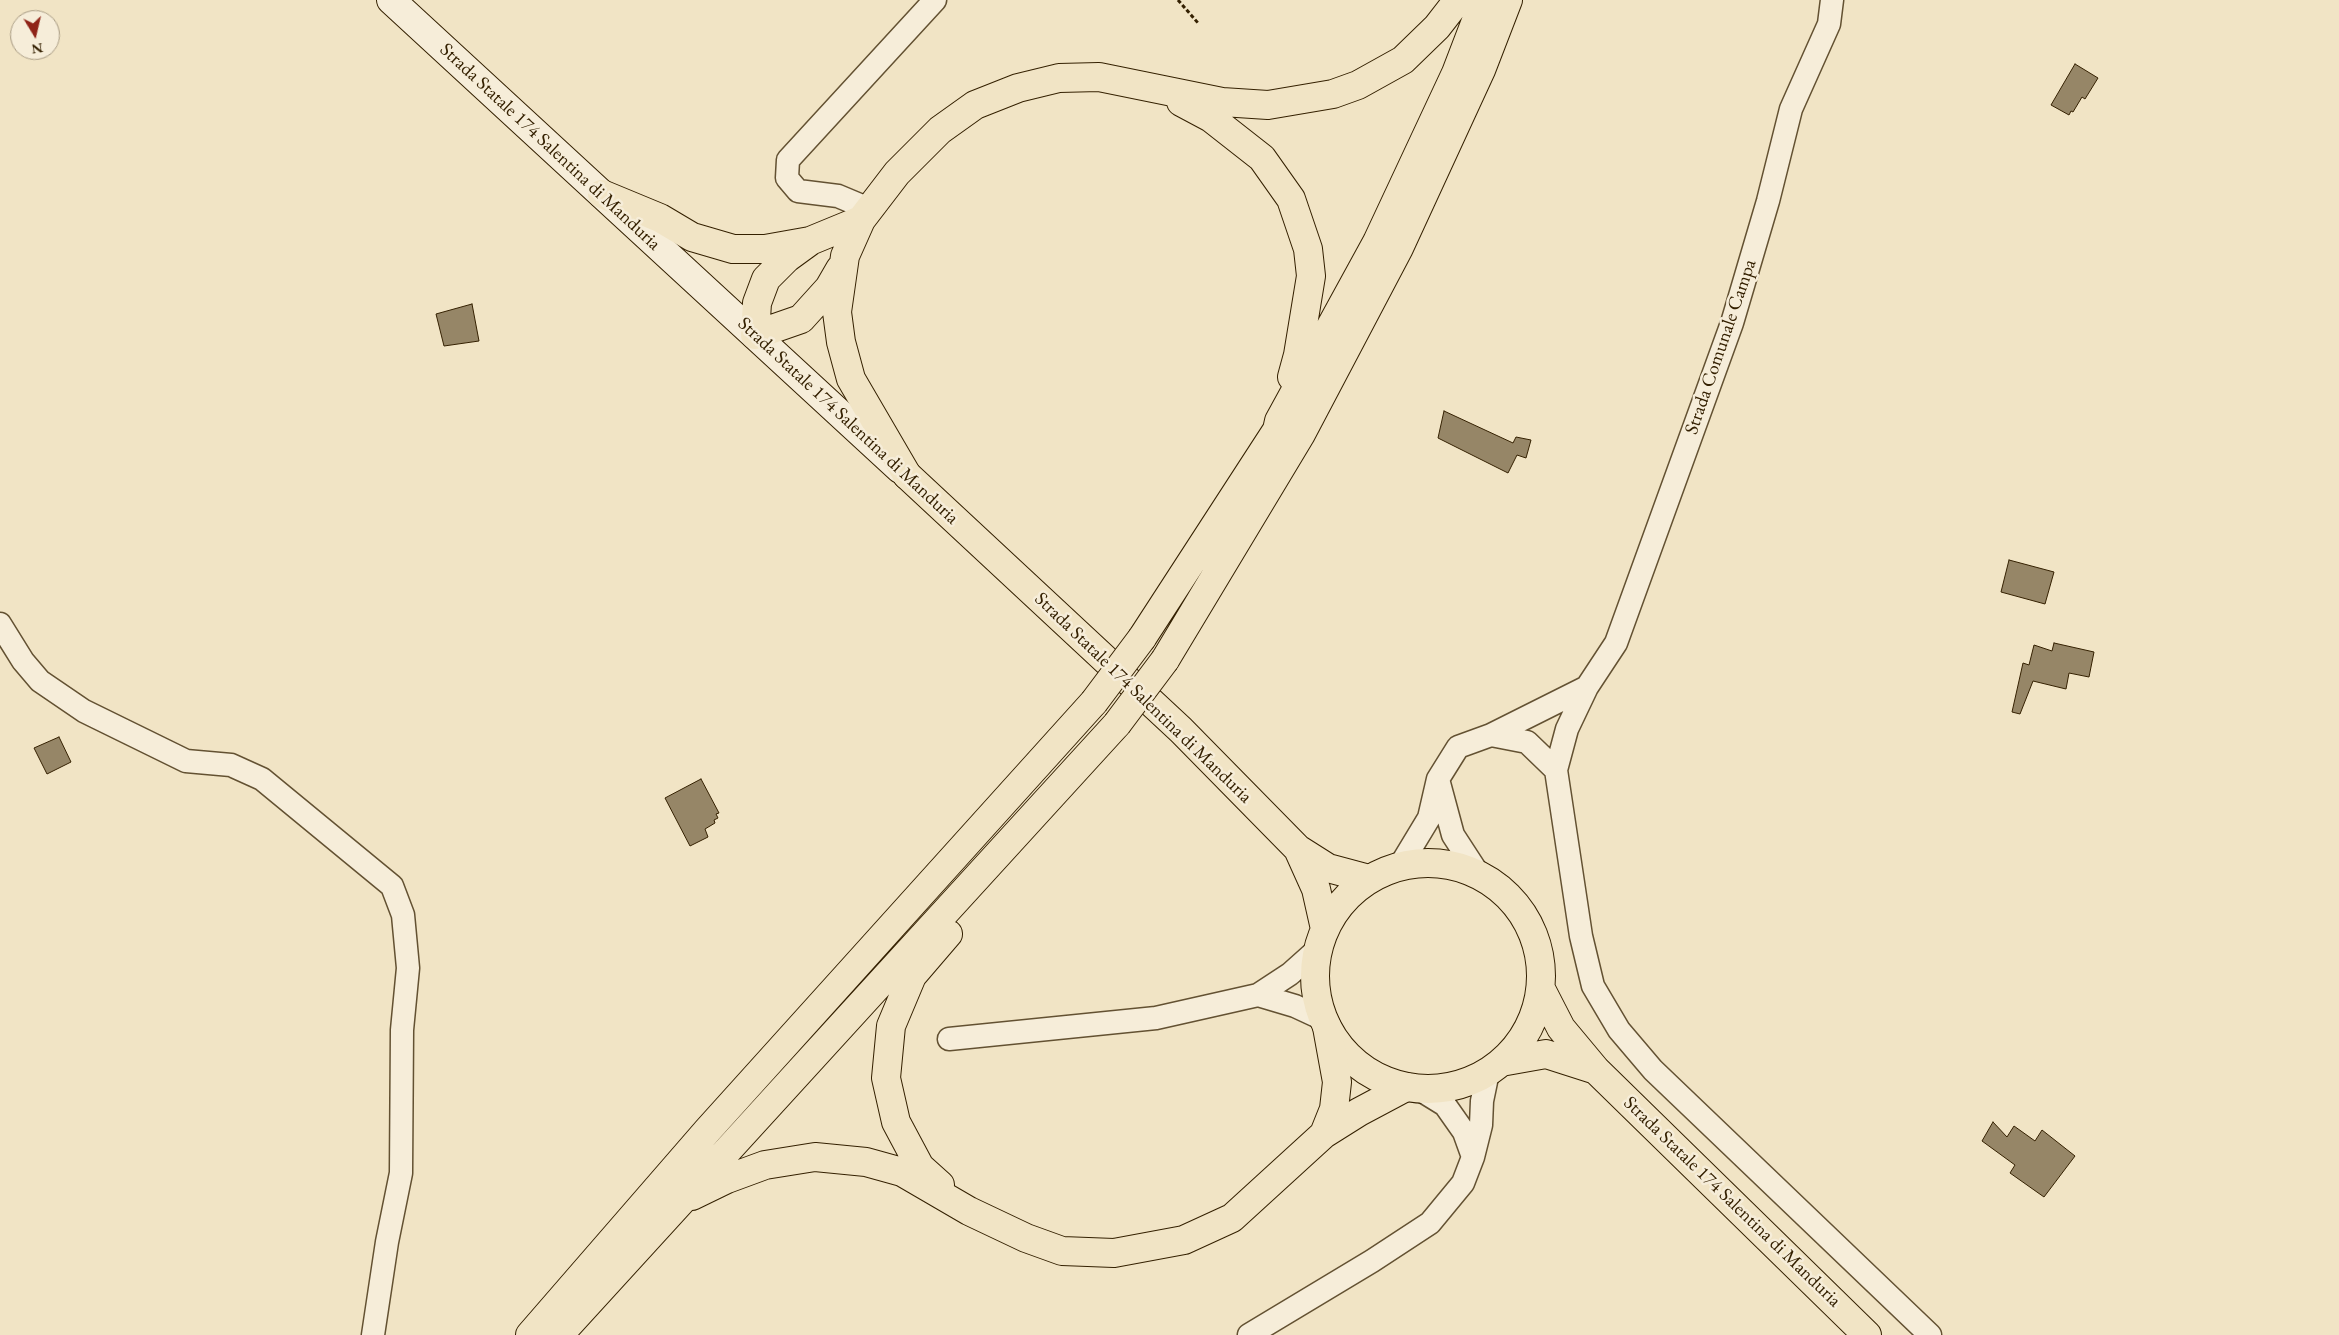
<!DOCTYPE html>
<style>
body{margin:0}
#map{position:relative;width:2339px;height:1335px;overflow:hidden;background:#f1e4c5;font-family:"EB Garamond",serif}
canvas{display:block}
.north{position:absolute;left:10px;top:10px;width:50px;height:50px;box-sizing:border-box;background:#f6edd9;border:1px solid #a89b83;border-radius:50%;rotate:171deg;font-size:14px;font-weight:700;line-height:20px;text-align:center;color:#342001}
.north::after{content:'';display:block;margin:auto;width:18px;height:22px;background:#8f2418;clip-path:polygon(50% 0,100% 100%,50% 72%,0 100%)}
</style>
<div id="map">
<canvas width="2339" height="1335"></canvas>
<div class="north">N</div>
</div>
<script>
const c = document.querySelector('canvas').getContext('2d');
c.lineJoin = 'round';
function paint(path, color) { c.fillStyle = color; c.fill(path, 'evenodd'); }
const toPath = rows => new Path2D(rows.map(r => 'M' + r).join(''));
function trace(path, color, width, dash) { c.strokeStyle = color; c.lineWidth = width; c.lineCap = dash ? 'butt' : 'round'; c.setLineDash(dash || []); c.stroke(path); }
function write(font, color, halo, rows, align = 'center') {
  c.font = font + ' "EB Garamond",serif'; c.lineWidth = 5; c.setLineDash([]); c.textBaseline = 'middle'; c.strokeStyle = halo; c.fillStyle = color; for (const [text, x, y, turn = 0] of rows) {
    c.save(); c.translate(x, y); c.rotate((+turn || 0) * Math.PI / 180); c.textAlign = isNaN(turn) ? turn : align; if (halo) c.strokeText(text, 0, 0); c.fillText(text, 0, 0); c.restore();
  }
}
const building = toPath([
 [2075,64,2098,78,2085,99,2082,97,2073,112,2071,111,2069,115,2051,105,2075,64],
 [472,304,479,341,444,346,436,314,472,304],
 [1444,411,1513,443,1516,437,1531,440,1526,458,1517,455,1508,473,1438,438,1444,411],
 [2009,560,2054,572,2045,604,2001,592,2009,560],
 [2054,643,2094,652,2089,677,2069,673,2066,689,2033,681,2020,714,2012,712,2023,663,2029,665,2034,645,2052,651,2054,643],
 [59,737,71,762,47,774,34,748,59,737],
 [701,779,719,813,716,814,718,818,714,820,715,823,705,829,708,837,690,846,665,798,701,779],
 [1993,1122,2007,1137,2014,1126,2035,1141,2042,1130,2075,1156,2044,1197,2010,1173,2015,1165,1982,1141,1993,1122]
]);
const path = toPath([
 [1178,0,1198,23]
]);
const minor = toPath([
 [869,209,838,196,798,191,787,178,788,160,935,0],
 [0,624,23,661,40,681,84,711,186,761,231,765,262,779,392,886,403,915,408,968,402,1030,401,1173,387,1242,373,1335],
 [1491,735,1587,687],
 [1556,770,1567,729,1587,687,1616,643,1732,323,1768,201,1791,109,1829,24,1832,0],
 [1439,783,1453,835,1479,875],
 [1400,866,1429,818,1438,779,1458,747,1491,735,1527,742,1556,770,1581,936,1593,986,1619,1030,1653,1070,1930,1335],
 [1258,995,1295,1006,1323,1019],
 [949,1039,1156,1018,1258,995,1290,974,1318,949],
 [1419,1089,1445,1105,1464,1132,1473,1157],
 [1249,1335,1372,1261,1430,1223,1463,1183,1473,1157,1481,1125,1482,1101,1488,1072]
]);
const secondary = toPath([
 [391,0,900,469]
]);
const primary = toPath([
 [907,475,1181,730,1298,849,1328,868,1369,879],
 [1298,849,1316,889,1325,929],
 '1315 976a113 113 0 1 1 226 0a113 113 0 1 1-226 0Z',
 [1541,989,1561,1028,1596,1070,1867,1335],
 [1501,1062,1546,1054,1596,1070]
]);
const trunk = toPath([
 [1181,102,1211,118,1262,158,1291,199,1308,249,1311,276,1298,355,1292,377],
 [602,194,660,218,692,237,733,249,765,249,810,241,861,220],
 [809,242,787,258,766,279,757,303,755,335,801,319,829,288,840,269],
 [907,475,851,379,841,342,837,312,845,256,861,220,897,173,940,130,975,105,1018,88,1059,78,1099,77,1222,102,1268,105,1333,94,1358,85,1403,60,1437,27,1458,0],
 [1142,638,1277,430,1279,421,1377,242,1456,73,1484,0],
 [1165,660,1301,434,1399,248,1481,70,1508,0],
 [1324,1134,1334,1109,1337,1082,1327,1027],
 [940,1185,920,1167,896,1122,886,1078,891,1026,912,976,948,934],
 [692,1196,727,1179,765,1165,815,1157,866,1162,902,1172,969,1211,1026,1238,1062,1251,1114,1253,1184,1240,1232,1218,1324,1134,1359,1112,1406,1087],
 [530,1335,707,1131,1094,702],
 [559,1335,1117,724]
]);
const trunkBridge = toPath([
 [1094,702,1142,638],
 [1117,724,1165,660]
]);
const streetNames = [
 ["Strada Statale 174 Salentina di Manduria",550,147,43],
 ["Strada Comunale Campa",1721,347,-71],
 ["Strada Statale 174 Salentina di Manduria",848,421,43],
 ["Strada Statale 174 Salentina di Manduria",1143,698,44],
 ["Strada Statale 174 Salentina di Manduria",1732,1202,44]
];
paint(building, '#968667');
trace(building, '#342001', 1);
trace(minor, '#635132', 25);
trace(secondary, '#342001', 30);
trace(primary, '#342001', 30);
trace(trunk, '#342001', 30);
trace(path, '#342001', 3, [4, 2.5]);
trace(minor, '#f6edd9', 22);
trace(secondary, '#f6edd9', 28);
trace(primary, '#f1e4c5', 28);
trace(trunk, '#f1e4c5', 28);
trace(trunkBridge, '#342001', 30, []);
trace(trunkBridge, '#f1e4c5', 28);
write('19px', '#342001', '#f6edd9', streetNames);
</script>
